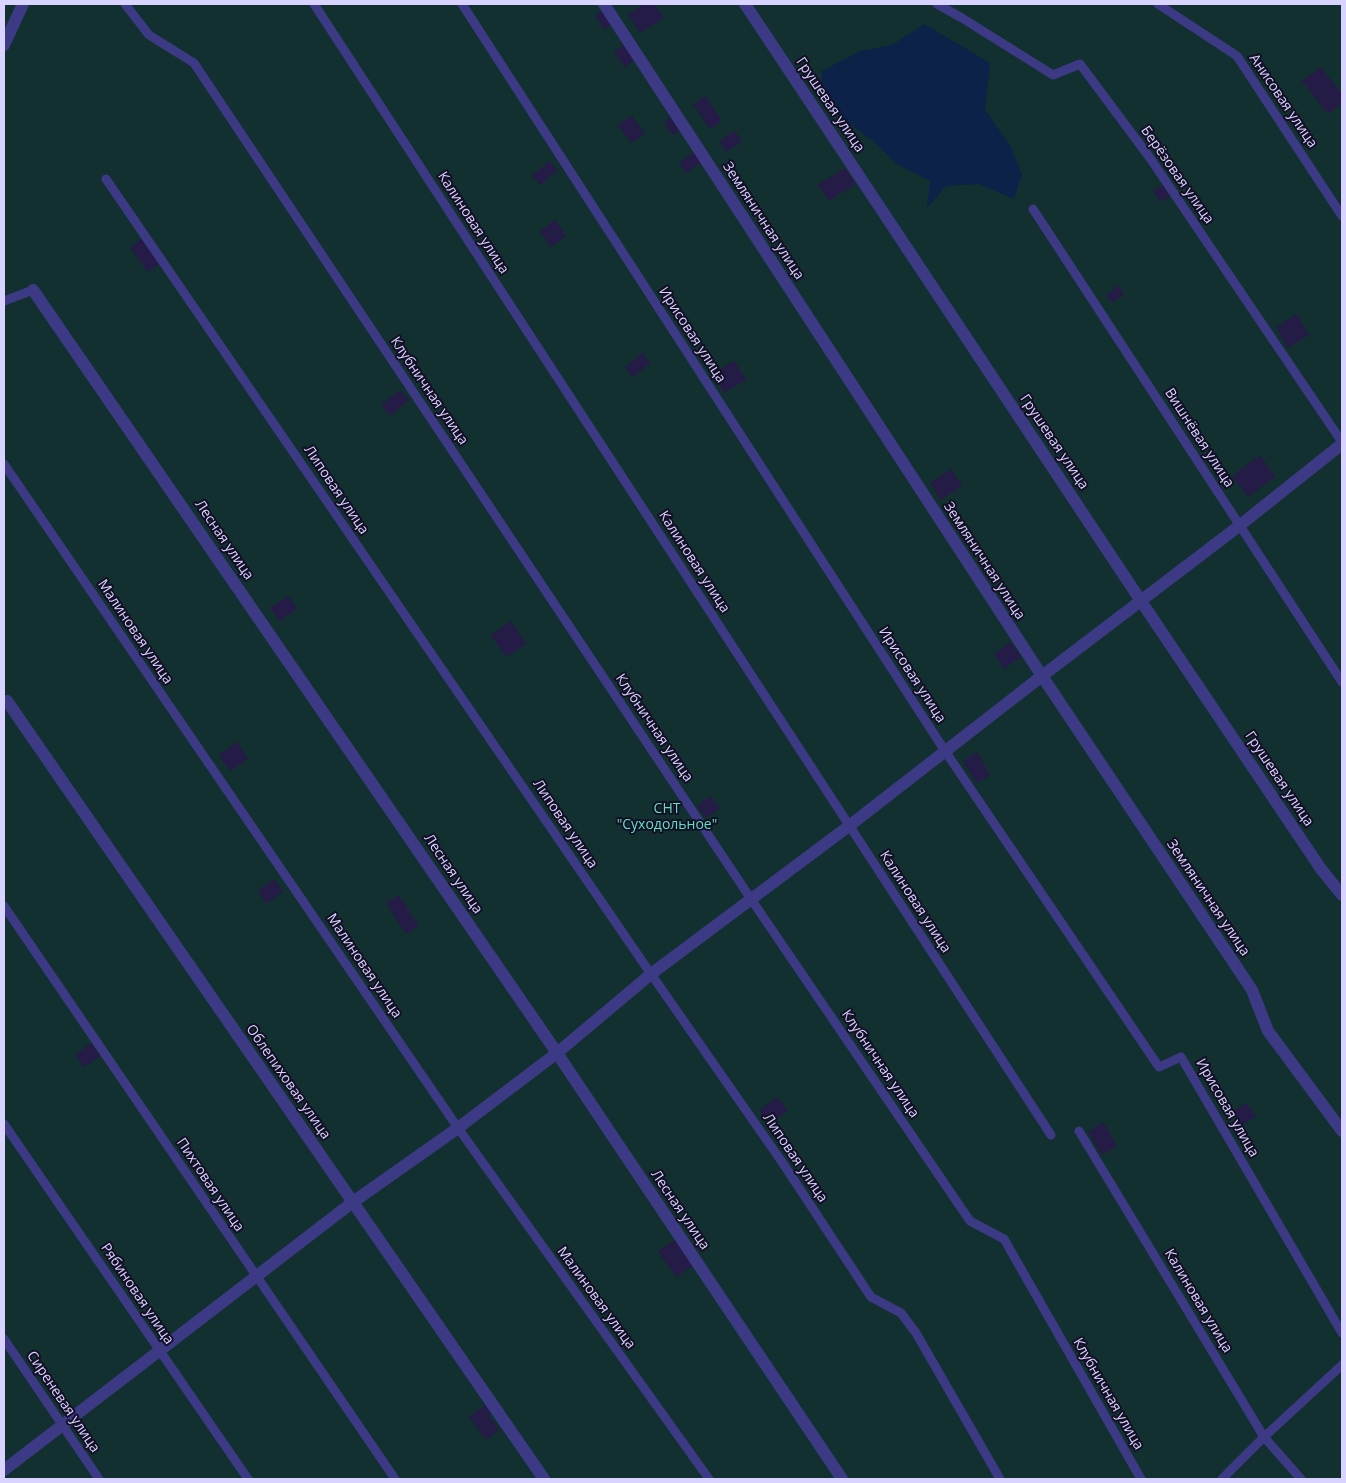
<!DOCTYPE html>
<meta charset="utf-8">
<style>
body{margin:0}
#map{position:relative;width:1346px;height:1483px;overflow:hidden;background:#130f26;font-family:"Open Sans",sans-serif}
canvas{display:block}
.frame{position:absolute;inset:0;border:5px solid #d9d4ff;pointer-events:none}
</style>
<div id="map">
<canvas width="1346" height="1483"></canvas>
<div class="frame"></div>
</div>
<script>
const c = document.querySelector('canvas').getContext('2d');
c.lineJoin = 'round';
function paint(path, color) { c.fillStyle = color; c.fill(path, 'evenodd'); }
const toPath = rows => new Path2D(rows.map(r => 'M' + r).join(''));
function trace(path, color, width, dash) { c.strokeStyle = color; c.lineWidth = width; c.lineCap = dash ? 'butt' : 'round'; c.setLineDash(dash || []); c.stroke(path); }
function write(font, color, halo, rows, align = 'center') {
  c.font = font + ' "Open Sans",sans-serif'; c.lineWidth = 4; c.setLineDash([]); c.textBaseline = 'middle'; c.strokeStyle = halo; c.fillStyle = color; for (const [text, x, y, turn = 0] of rows) {
    c.save(); c.translate(x, y); c.rotate((+turn || 0) * Math.PI / 180); c.textAlign = isNaN(turn) ? turn : align; if (halo) c.strokeText(text, 0, 0); c.fillText(text, 0, 0); c.restore();
  }
}
const green = toPath([
 [4,4,1342,4,1342,1479,4,1479]
]);
const water = toPath([
 [924,24,990,63,985,110,1010,145,1022,174,1014,199,979,184,946,186,927,208,930,181,897,164,873,141,843,119,821,95,822,71,860,51,892,45]
]);
const building = toPath([
 [644,4,654,4,664,18,640,33,628,14],
 [604,9,613,23,604,30,595,16],
 [625,44,635,60,624,67,614,52],
 [1321,67,1342,95,1342,103,1328,114,1302,81],
 [706,96,722,121,710,129,693,104],
 [632,116,645,134,631,143,618,125],
 [673,116,682,129,672,135,664,122],
 [735,131,742,142,726,152,719,141],
 [696,151,703,162,686,173,679,162],
 [549,161,558,170,540,185,532,176],
 [845,168,856,184,829,201,818,185],
 [1164,184,1172,195,1160,202,1153,191],
 [555,220,566,236,551,247,540,231],
 [142,238,160,263,148,272,130,248],
 [1119,286,1124,295,1112,303,1106,295],
 [1297,314,1309,335,1288,348,1276,327],
 [642,353,650,363,633,377,625,367],
 [734,361,746,380,724,393,712,374],
 [400,390,409,400,390,416,381,405],
 [1260,455,1275,477,1248,497,1232,476],
 [951,469,962,486,941,500,930,483],
 [288,596,297,609,280,621,270,608],
 [511,621,526,644,506,657,491,635],
 [1010,642,1021,657,1004,669,994,654],
 [237,742,248,759,230,771,219,755],
 [977,752,990,775,977,783,963,761],
 [710,796,720,808,706,818,697,806],
 [274,879,283,892,266,903,258,890],
 [399,895,419,926,406,934,386,903],
 [91,1043,100,1056,84,1067,75,1055],
 [778,1097,788,1111,769,1124,759,1110],
 [1246,1103,1256,1116,1241,1126,1232,1112],
 [1103,1122,1117,1146,1102,1155,1088,1132],
 [675,1240,693,1266,676,1277,658,1251],
 [488,1403,494,1411,488,1415,499,1430,486,1440,469,1417]
]);
const service = toPath([
 [125,4,149,35,194,63,751,899,970,1221,1004,1239,1141,1479],
 [314,4,1051,1135],
 [462,4,945,751,1159,1067,1181,1057,1342,1333],
 [937,4,962,18,1053,75,1080,64,1150,158,1342,442],
 [1158,4,1237,56,1342,216],
 [106,179,651,974,782,1162,871,1297,901,1313,916,1333,1000,1479],
 [1033,209,1342,682],
 [4,301,33,290],
 [4,464,458,1128,709,1479],
 [4,906,395,1479],
 [4,1124,248,1479],
 [1079,1131,1264,1437,1301,1479],
 [4,1339,99,1479],
 [1222,1479,1264,1437,1342,1365]
]);
const minor = toPath([
 [604,4,1042,676,1252,990,1268,1031,1342,1131],
 [745,4,1141,601,1321,869,1342,895],
 [4,45,23,4],
 [33,290,557,1053,842,1479],
 [7,701,544,1479],
 [4,1470,353,1202,458,1128,557,1053,651,974,849,826,1042,676,1239,526,1342,444]
]);
const streetNames = [
 ["Анисовая улица",1283,101,56],
 ["Грушевая улица",830,105,56],
 ["Берёзовая улица",1177,175,55],
 ["Земляничная улица",763,221,57],
 ["Калиновая улица",473,223,57],
 ["Ирисовая улица",692,335,57],
 ["Клубничная улица",429,391,56],
 ["Вишнёвая улица",1199,438,57],
 ["Грушевая улица",1054,442,56],
 ["Липовая улица",336,490,56],
 ["Лесная улица",224,540,56],
 ["Земляничная улица",984,561,57],
 ["Калиновая улица",694,562,57],
 ["Малиновая улица",135,632,56],
 ["Ирисовая улица",912,675,57],
 ["Клубничная улица",654,728,56],
 ["Грушевая улица",1279,779,56],
 ["Липовая улица",565,824,56],
 ["Лесная улица",453,874,56],
 ["Земляничная улица",1208,898,56],
 ["Калиновая улица",915,902,57],
 ["Малиновая улица",364,966,56],
 ["Клубничная улица",880,1064,56],
 ["Облепиховая улица",288,1082,55],
 ["Ирисовая улица",1227,1108,60],
 ["Липовая улица",795,1158,56],
 ["Пихтовая улица",210,1185,56],
 ["Лесная улица",680,1210,56],
 ["Рябиновая улица",137,1294,56],
 ["Малиновая улица",596,1298,54],
 ["Калиновая улица",1198,1301,59],
 ["Клубничная улица",1108,1394,60],
 ["Сиреневая улица",63,1402,56]
];
const parkNames = [
 ["СНТ",667,809],
 ["\"Суходольное\"",667,825]
];
paint(green, '#12302f');
paint(water, '#0c2248');
paint(building, '#241b47');
trace(service, '#3d3a85', 9);
trace(minor, '#3d3a85', 12);
write('14px', '#d9d4ff', '#130f26', streetNames);
write('14px', '#5fe0c0', '#130f26', parkNames);
</script>
